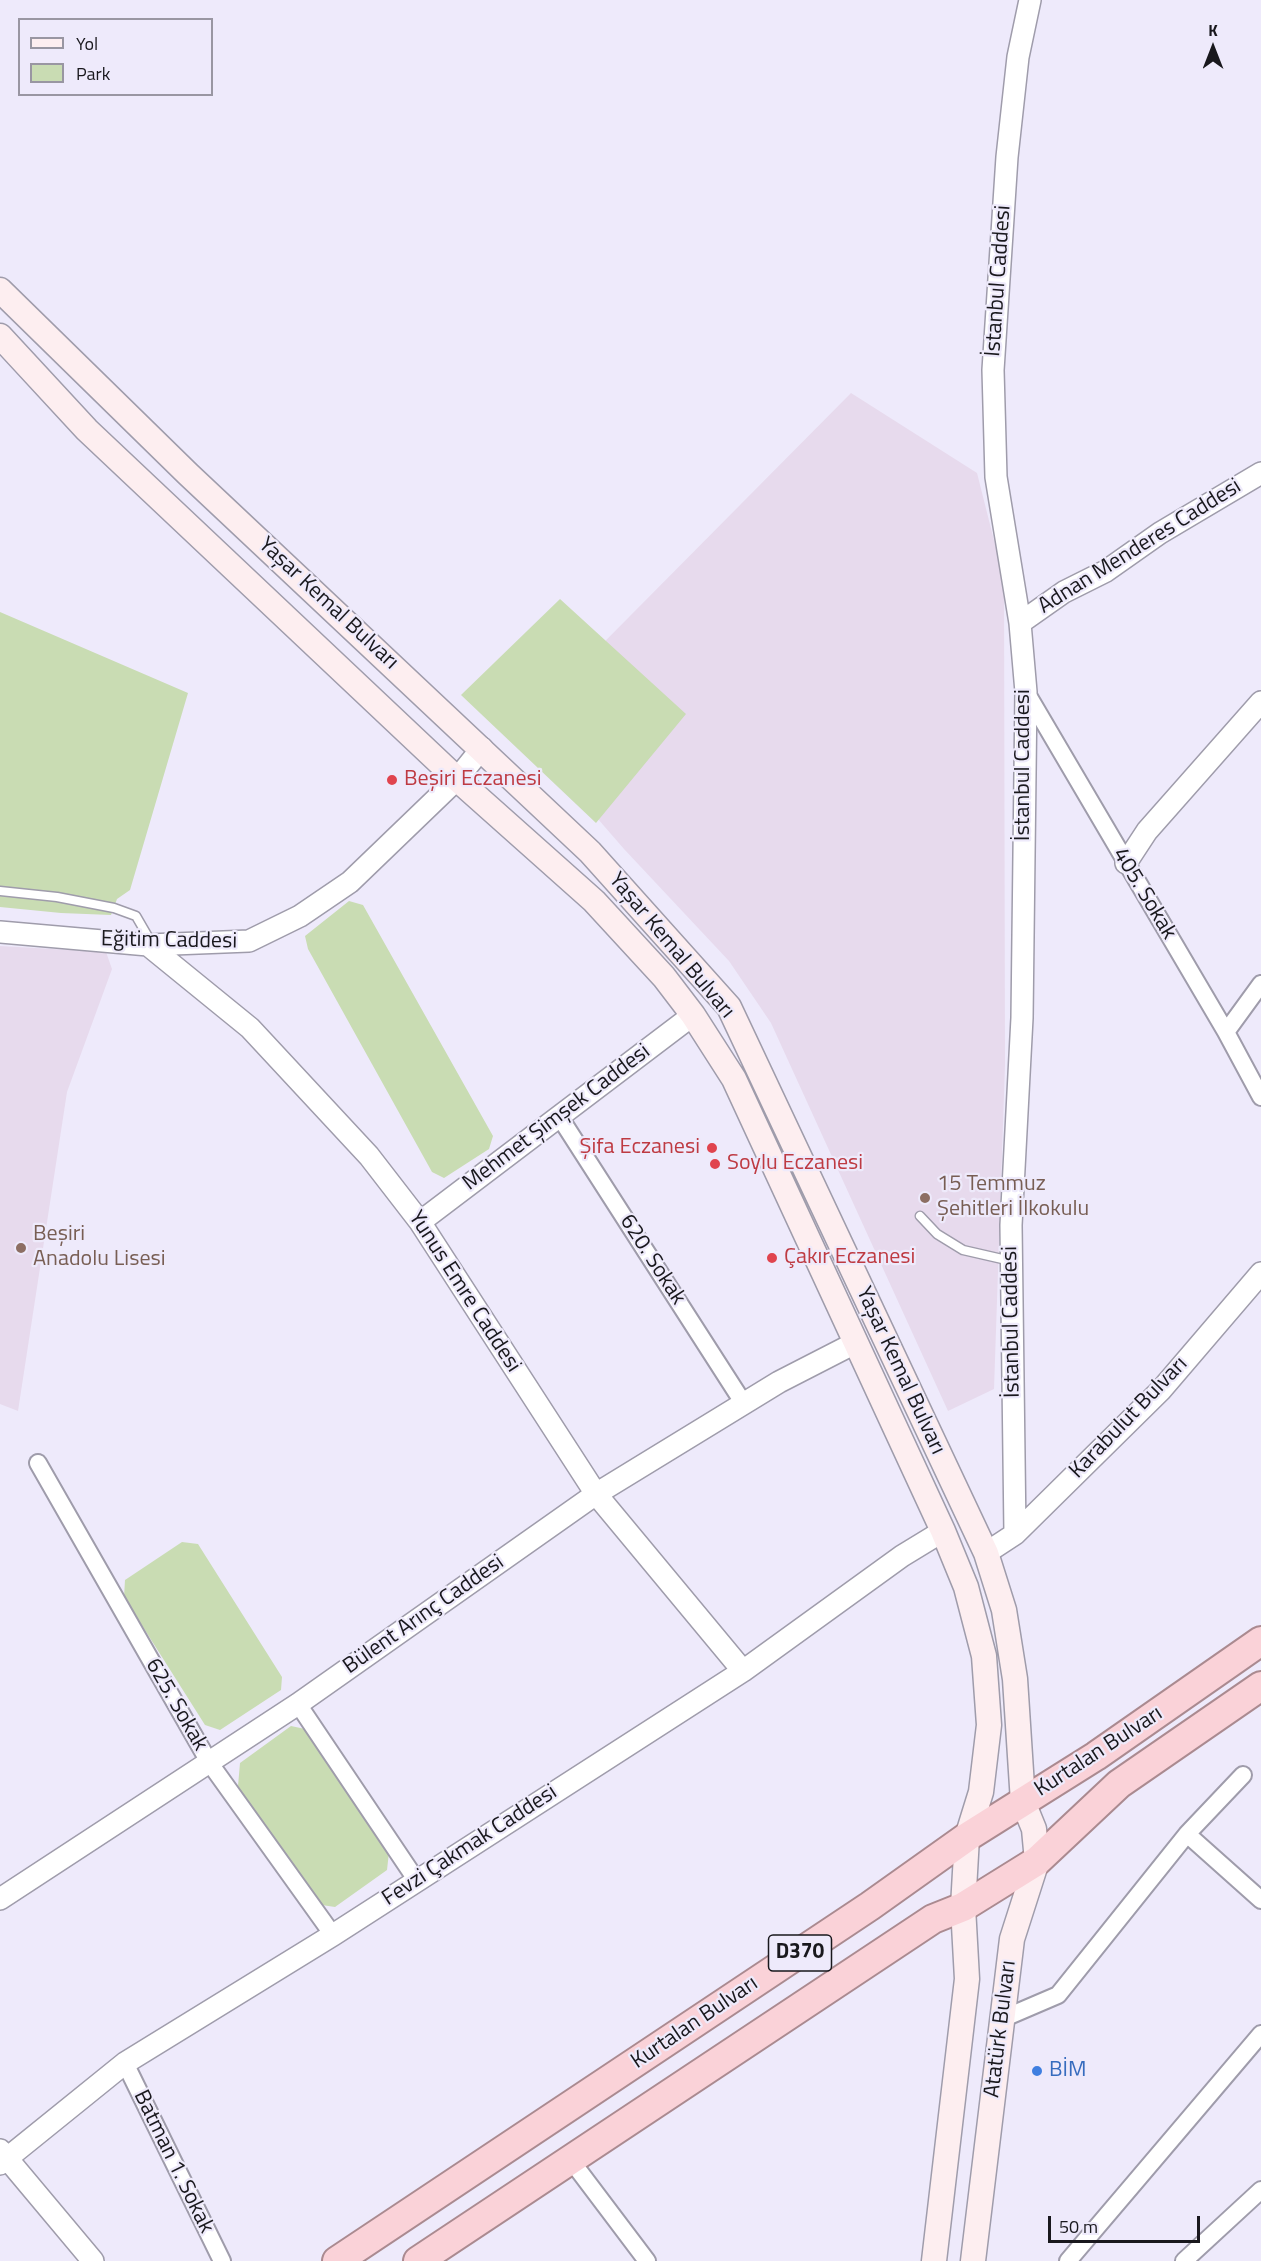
<!DOCTYPE html>
<meta charset="utf-8">
<style>
body{margin:0}
#map{position:relative;width:1261px;height:2261px;overflow:hidden;background:#eeeafb;font-family:"Titillium Web",sans-serif}
canvas{display:block}
.legend{position:absolute;left:18px;top:18px;width:195px;height:78px;box-sizing:border-box;background:#eeeafb;border:2px solid #9996a2;margin:0;padding:8px 10px;list-style:none;font-size:18px;color:#19181d}
.legend li{display:flex;align-items:center;gap:12px;height:30px}
.legend b{width:30px;border:2px solid #9996a2}
.north{position:absolute;left:1183px;top:18px;width:60px;height:60px;-webkit-text-stroke:4px #eeeafb;paint-order:stroke;rotate:0deg;font-size:16px;font-weight:700;line-height:24px;text-align:center;color:#19181d}
.north::after{content:'';display:block;margin:auto;width:21px;height:27px;background:#19181d;clip-path:polygon(50% 0,100% 100%,50% 72%,0 100%)}
.scale{position:absolute;left:1048px;top:2216px;width:152px;height:27px;box-sizing:border-box;border:3px solid #19181d;border-top:0;padding-left:8px;font-size:18px;line-height:21px;white-space:nowrap;color:#19181d;-webkit-text-stroke:4px #eeeafb;paint-order:stroke}
</style>
<div id="map">
<canvas width="1261" height="2261"></canvas>
<ul class="legend">
<li><b style="height:8px;background:#fdeef0"></b>Yol</li>
<li><b style="height:16px;background:#c9dcb3"></b>Park</li>
</ul>
<div class="north">K</div>
<div class="scale">50 m</div>
</div>
<script>
const c = document.querySelector('canvas').getContext('2d');
c.lineJoin = 'round';
function paint(path, color) { c.fillStyle = color; c.fill(path, 'evenodd'); }
const toPath = rows => new Path2D(rows.map(r => 'M' + r).join(''));
function trace(path, color, width, dash) { c.strokeStyle = color; c.lineWidth = width; c.lineCap = dash ? 'butt' : 'round'; c.setLineDash(dash || []); c.stroke(path); }
function write(font, color, halo, rows, align = 'center') {
  c.font = font + ' "Titillium Web",sans-serif'; c.lineWidth = 4.5; c.setLineDash([]); c.textBaseline = 'middle'; c.strokeStyle = halo; c.fillStyle = color; for (const [text, x, y, turn = 0] of rows) {
    c.save(); c.translate(x, y); c.rotate((+turn || 0) * Math.PI / 180); c.textAlign = isNaN(turn) ? turn : align; if (halo) c.strokeText(text, 0, 0); c.fillText(text, 0, 0); c.restore();
  }
}
const education = toPath([
 [851,393,977,473,1004,580,1005,1065,994,1389,948,1411,771,1023,729,961,624,849,519,728],
 [0,946,106,952,112,969,67,1092,18,1411,0,1404]
]);
const green = toPath([
 [560,599,686,714,596,823,461,695],
 [0,612,188,693,130,890,117,899,111,915,61,913,0,907],
 [349,901,363,905,493,1136,489,1149,444,1178,432,1172,308,949,305,936],
 [182,1542,198,1544,282,1677,281,1690,220,1730,205,1725,124,1597,125,1580],
 [291,1726,305,1729,389,1852,387,1870,335,1907,315,1904,238,1786,240,1763]
]);
const service = toPath([
 [0,891,57,897,114,908,136,916,147,935,148,944],
 [920,1216,937,1234,963,1250,1011,1261]
]);
const minor = toPath([
 [1026,692,1226,1032,1261,1097],
 [1226,1032,1261,984],
 [559,1116,744,1404],
 [38,1463,209,1762,333,1935],
 [298,1704,417,1881],
 [1187,1834,1261,1900],
 [1002,2019,1058,1995,1187,1834,1243,1775],
 [125,2063,222,2261],
 [570,2159,647,2261],
 [1068,2261,1261,2034],
 [1184,2261,1261,2190]
]);
const tertiary = toPath([
 [1020,623,1064,592,1106,571,1160,533,1261,473],
 [1126,863,1147,831,1261,702],
 [0,932,148,945,249,941,300,916,350,882,457,779,482,748],
 [148,945,250,1028,369,1156,420,1222,596,1494,743,1671],
 [420,1222,693,1015],
 [1015,1534,1011,1225,1022,1018,1026,692,1020,623,996,477,993,370,1007,157,1018,57,1030,0],
 [986,1553,1015,1534,1161,1390,1261,1273],
 [0,1899,298,1704,596,1494,779,1382,855,1343],
 [0,2150,93,2261],
 [0,2164,125,2063,333,1935,743,1671,902,1556,943,1531]
]);
const secondary = toPath([
 [0,290,188,474,590,852,729,1007,986,1553,1004,1610,1015,1679,1023,1802,1034,1829,1037,1861,1012,1939,973,2261],
 [0,336,87,430,457,779,594,901,664,977,693,1015,734,1079,943,1531,966,1587,984,1656,989,1725,981,1792,967,1837,963,1907,967,1979,934,2261]
]);
const trunk = toPath([
 [337,2261,870,1906,967,1837,1096,1756,1261,1641],
 [418,2261,933,1919,963,1907,1037,1861,1119,1784,1261,1686]
]);
const markers = [
 [392,780,6,"#e0444e"],
 [712,1148,6,"#e0444e"],
 [715,1164,6,"#e0444e"],
 [925,1198,6,"#8d6e63"],
 [21,1248,6,"#8d6e63"],
 [772,1258,6,"#e0444e"],
 [1037,2071,6,"#3f7fe0"]
];
const shields = [
 [800,1953,63]
];
const shieldNames = [
 ["D370",800,1953]
];
const streetNames = [
 ["İstanbul Caddesi",999,281,-86],
 ["Adnan Menderes Caddesi",1140,547,-32],
 ["Yaşar Kemal Bulvarı",328,604,43],
 ["İstanbul Caddesi",1024,765,-90],
 ["405. Sokak",1144,894,59],
 ["Eğitim Caddesi",169,941,1],
 ["Yaşar Kemal Bulvarı",671,946,50],
 ["Mehmet Şimşek Caddesi",557,1118,-37],
 ["620. Sokak",652,1260,57],
 ["Yunus Emre Caddesi",464,1292,57],
 ["İstanbul Caddesi",1012,1322,-91],
 ["Yaşar Kemal Bulvarı",900,1371,65],
 ["Karabulut Bulvarı",1129,1418,-46],
 ["Bülent Arınç Caddesi",424,1615,-35],
 ["625. Sokak",176,1705,60],
 ["Kurtalan Bulvarı",1099,1752,-33],
 ["Fevzi Çakmak Caddesi",470,1846,-33],
 ["Kurtalan Bulvarı",695,2023,-34],
 ["Atatürk Bulvarı",1001,2029,-83],
 ["Batman 1. Sokak",173,2162,64]
];
const healthNames = [
 ["Beşiri Eczanesi",404,780],
 ["Şifa Eczanesi",700,1148,"right"],
 ["Soylu Eczanesi",727,1164],
 ["Çakır Eczanesi",784,1258]
];
const educationNames = [
 ["15 Temmuz",937,1185],
 ["Şehitleri İlkokulu",937,1210],
 ["Beşiri",33,1235],
 ["Anadolu Lisesi",33,1260]
];
const shopNames = [
 ["BİM",1049,2071]
];
paint(education, '#e7daed');
paint(green, '#c9dcb3');
trace(service, '#9f9cab', 11);
trace(minor, '#9f9cab', 20);
trace(tertiary, '#9f9cab', 24);
trace(secondary, '#9f9cab', 27);
trace(trunk, '#aa8a90', 32);
trace(service, '#fff', 8);
trace(minor, '#fff', 16);
trace(tertiary, '#fff', 21);
trace(secondary, '#fdeef0', 24);
trace(trunk, '#fad2d8', 28);
for (const [x, y, r, color] of markers) { const dot = new Path2D(); dot.arc(x, y, r, 0, 2 * Math.PI); c.fillStyle = color; c.fill(dot); trace(dot, '#eeeafb', 2); }
for (const [x, y, w] of shields) { const box = new Path2D(); box.roundRect(x - w / 2, y - 18, w, 36, 4.5); c.fillStyle = '#eeeafb'; c.fill(box); trace(box, '#19181d', 1.5); }
write('bold 21px', '#19181d', null, shieldNames);
write('22px', '#19181d', '#eeeafb', streetNames);
write('22px', '#be3a42', '#eeeafb', healthNames, 'left');
write('22px', '#785e54', '#eeeafb', educationNames, 'left');
write('22px', '#366cbe', '#eeeafb', shopNames, 'left');
</script>
